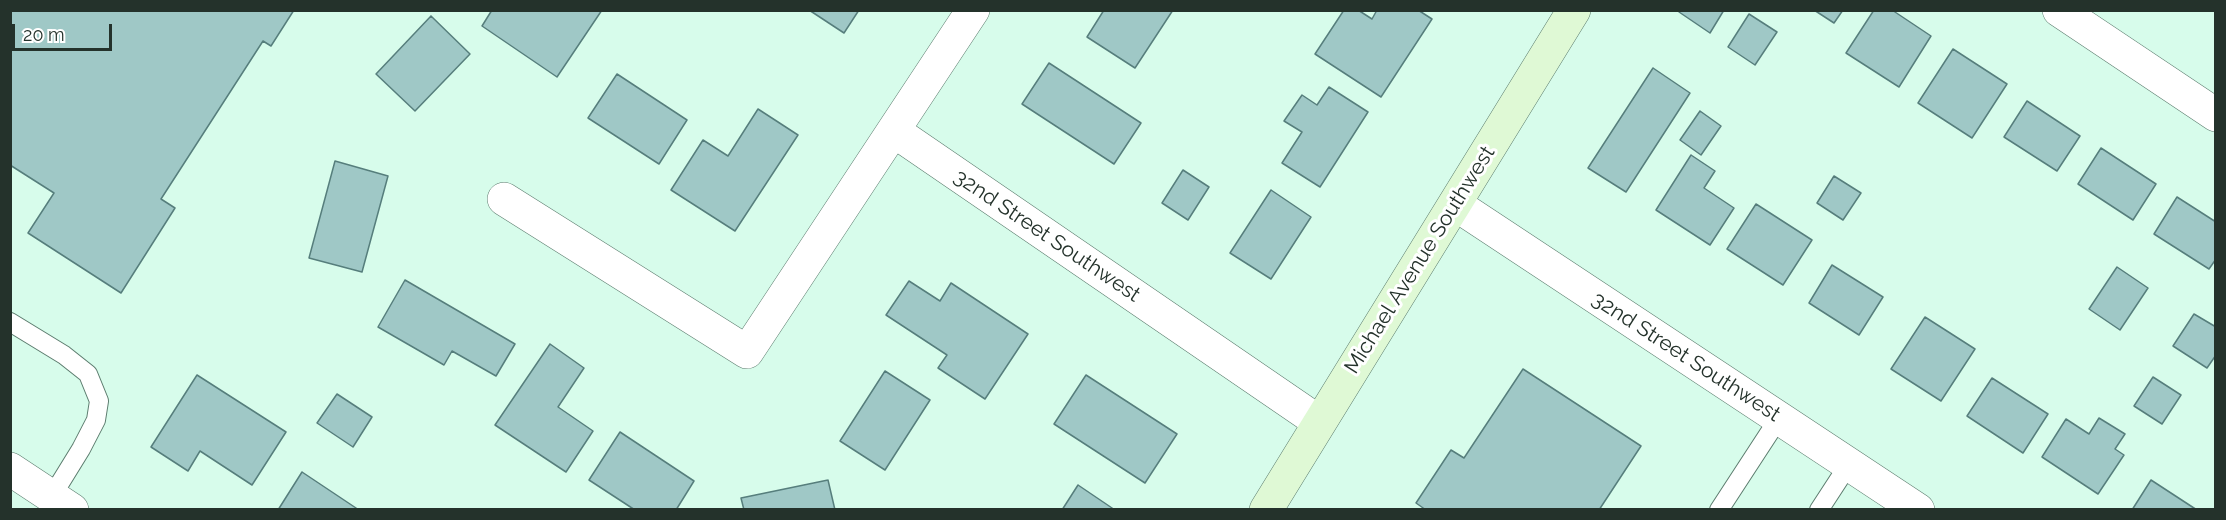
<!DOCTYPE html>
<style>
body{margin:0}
#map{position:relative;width:2226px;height:520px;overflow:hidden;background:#d7fceb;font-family:Raleway,sans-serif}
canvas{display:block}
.frame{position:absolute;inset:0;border:12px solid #24322b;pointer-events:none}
.scale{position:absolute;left:12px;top:24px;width:100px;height:27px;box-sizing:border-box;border:3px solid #24322b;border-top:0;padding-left:8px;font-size:18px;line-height:21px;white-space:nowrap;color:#24322b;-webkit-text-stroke:4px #fff;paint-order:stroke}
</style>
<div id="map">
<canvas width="2226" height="520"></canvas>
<div class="frame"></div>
<div class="scale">20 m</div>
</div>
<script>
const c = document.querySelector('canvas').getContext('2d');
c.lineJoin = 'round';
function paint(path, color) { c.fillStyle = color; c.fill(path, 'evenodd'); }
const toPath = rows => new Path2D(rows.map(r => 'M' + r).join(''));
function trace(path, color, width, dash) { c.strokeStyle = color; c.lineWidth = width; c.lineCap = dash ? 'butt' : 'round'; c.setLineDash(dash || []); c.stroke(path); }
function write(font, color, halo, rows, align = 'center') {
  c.font = font + ' Raleway,sans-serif'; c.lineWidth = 6; c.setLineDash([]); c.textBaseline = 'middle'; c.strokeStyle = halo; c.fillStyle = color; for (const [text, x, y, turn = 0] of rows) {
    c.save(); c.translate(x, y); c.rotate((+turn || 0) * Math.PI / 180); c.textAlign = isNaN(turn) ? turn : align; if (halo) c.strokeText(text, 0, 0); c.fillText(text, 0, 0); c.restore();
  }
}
const building = toPath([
 [10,10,294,10,271,46,263,41,161,199,175,208,121,293,28,233,54,193,10,165,10,10],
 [492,10,602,10,557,77,482,26,492,10],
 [809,10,859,10,844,33,809,10],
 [1104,10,1173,10,1135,68,1087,37,1104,10],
 [1344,10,1358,10,1372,19,1377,10,1418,10,1432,19,1381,97,1315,54,1344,10],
 [1680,10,1724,10,1710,33,1679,12,1680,10],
 [1814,10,1843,10,1834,23,1814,10],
 [1874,10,1892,10,1931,36,1899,87,1846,53,1874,10],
 [1749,14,1777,32,1755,65,1728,47,1749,14],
 [431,16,470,54,415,111,376,74,431,16],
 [1953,49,2007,84,1972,138,1918,103,1953,49],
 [1049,63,1141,123,1114,164,1022,104,1049,63],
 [1653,68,1690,93,1626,192,1588,168,1653,68],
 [617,74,687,120,659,164,588,118,617,74],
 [1329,87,1368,112,1320,187,1282,163,1302,132,1284,121,1302,95,1317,105,1329,87],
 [2027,101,2080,136,2057,171,2004,137,2027,101],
 [758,109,798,135,735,231,671,190,703,140,728,156,758,109],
 [1700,111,1721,126,1701,155,1680,140,1700,111],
 [2101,148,2156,184,2133,220,2078,184,2101,148],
 [1691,155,1715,171,1704,188,1734,208,1710,245,1656,210,1691,155],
 [335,161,388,176,362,272,309,258,335,161],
 [1183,170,1209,187,1188,220,1162,203,1183,170],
 [1834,176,1861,193,1843,220,1817,203,1834,176],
 [1271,190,1311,217,1271,279,1230,253,1271,190],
 [2177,197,2216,222,2216,259,2209,269,2154,234,2177,197],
 [1756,204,1812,240,1783,285,1727,249,1756,204],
 [1832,265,1883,297,1859,335,1809,303,1832,265],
 [2117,267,2148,288,2120,330,2089,309,2117,267],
 [405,280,515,344,496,376,452,351,444,365,378,327,405,280],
 [909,281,940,301,951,283,1028,334,985,399,938,368,947,355,886,315,909,281],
 [2194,314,2216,327,2216,355,2207,368,2173,346,2194,314],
 [1925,317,1975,349,1941,401,1891,369,1925,317],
 [550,344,584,368,558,407,593,431,566,472,495,425,550,344],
 [1523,369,1641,446,1599,510,1426,510,1416,503,1451,450,1464,458,1523,369],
 [885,371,930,400,885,470,840,441,885,371],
 [197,375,286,432,252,485,200,451,188,471,151,447,197,375],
 [1086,375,1177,434,1145,483,1054,424,1086,375],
 [2153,377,2181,395,2162,424,2134,406,2153,377],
 [1992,378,2048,414,2023,453,1967,416,1992,378],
 [337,394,372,417,353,447,317,423,337,394],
 [2099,418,2125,434,2115,449,2124,455,2098,494,2042,457,2066,419,2089,434,2099,418],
 [620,432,694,481,676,510,635,510,589,480,620,432],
 [302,472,359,510,278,510,302,472],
 [828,480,835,510,744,510,741,498,828,480],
 [2151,480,2197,510,2132,510,2151,480],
 [1078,485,1115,510,1062,510,1078,485]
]);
const lane = toPath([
 [10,322,64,355,88,374,99,401,96,420,81,449,52,496],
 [1719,510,1779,418],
 [1819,510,1849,464]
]);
const street = toPath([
 [2059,10,2216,115],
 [894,131,1319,422],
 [504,199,747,352,973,10],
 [1455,204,1918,510],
 [10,469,72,510]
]);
const secondary = toPath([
 [1266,510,1574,10]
]);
const streetNames = [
 ["32nd Street Southwest",1047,236,34],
 ["Michael Avenue Southwest",1420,260,-58],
 ["32nd Street Southwest",1686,357,33]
];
paint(building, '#9fc8c6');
trace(building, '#567e7c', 1.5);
trace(lane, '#5c7c6e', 20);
trace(street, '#5c7c6e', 34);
trace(secondary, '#5c7c6e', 34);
trace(lane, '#fff', 18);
trace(street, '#fff', 33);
trace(secondary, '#dff9d5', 33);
write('21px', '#24322b', '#fff', streetNames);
</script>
